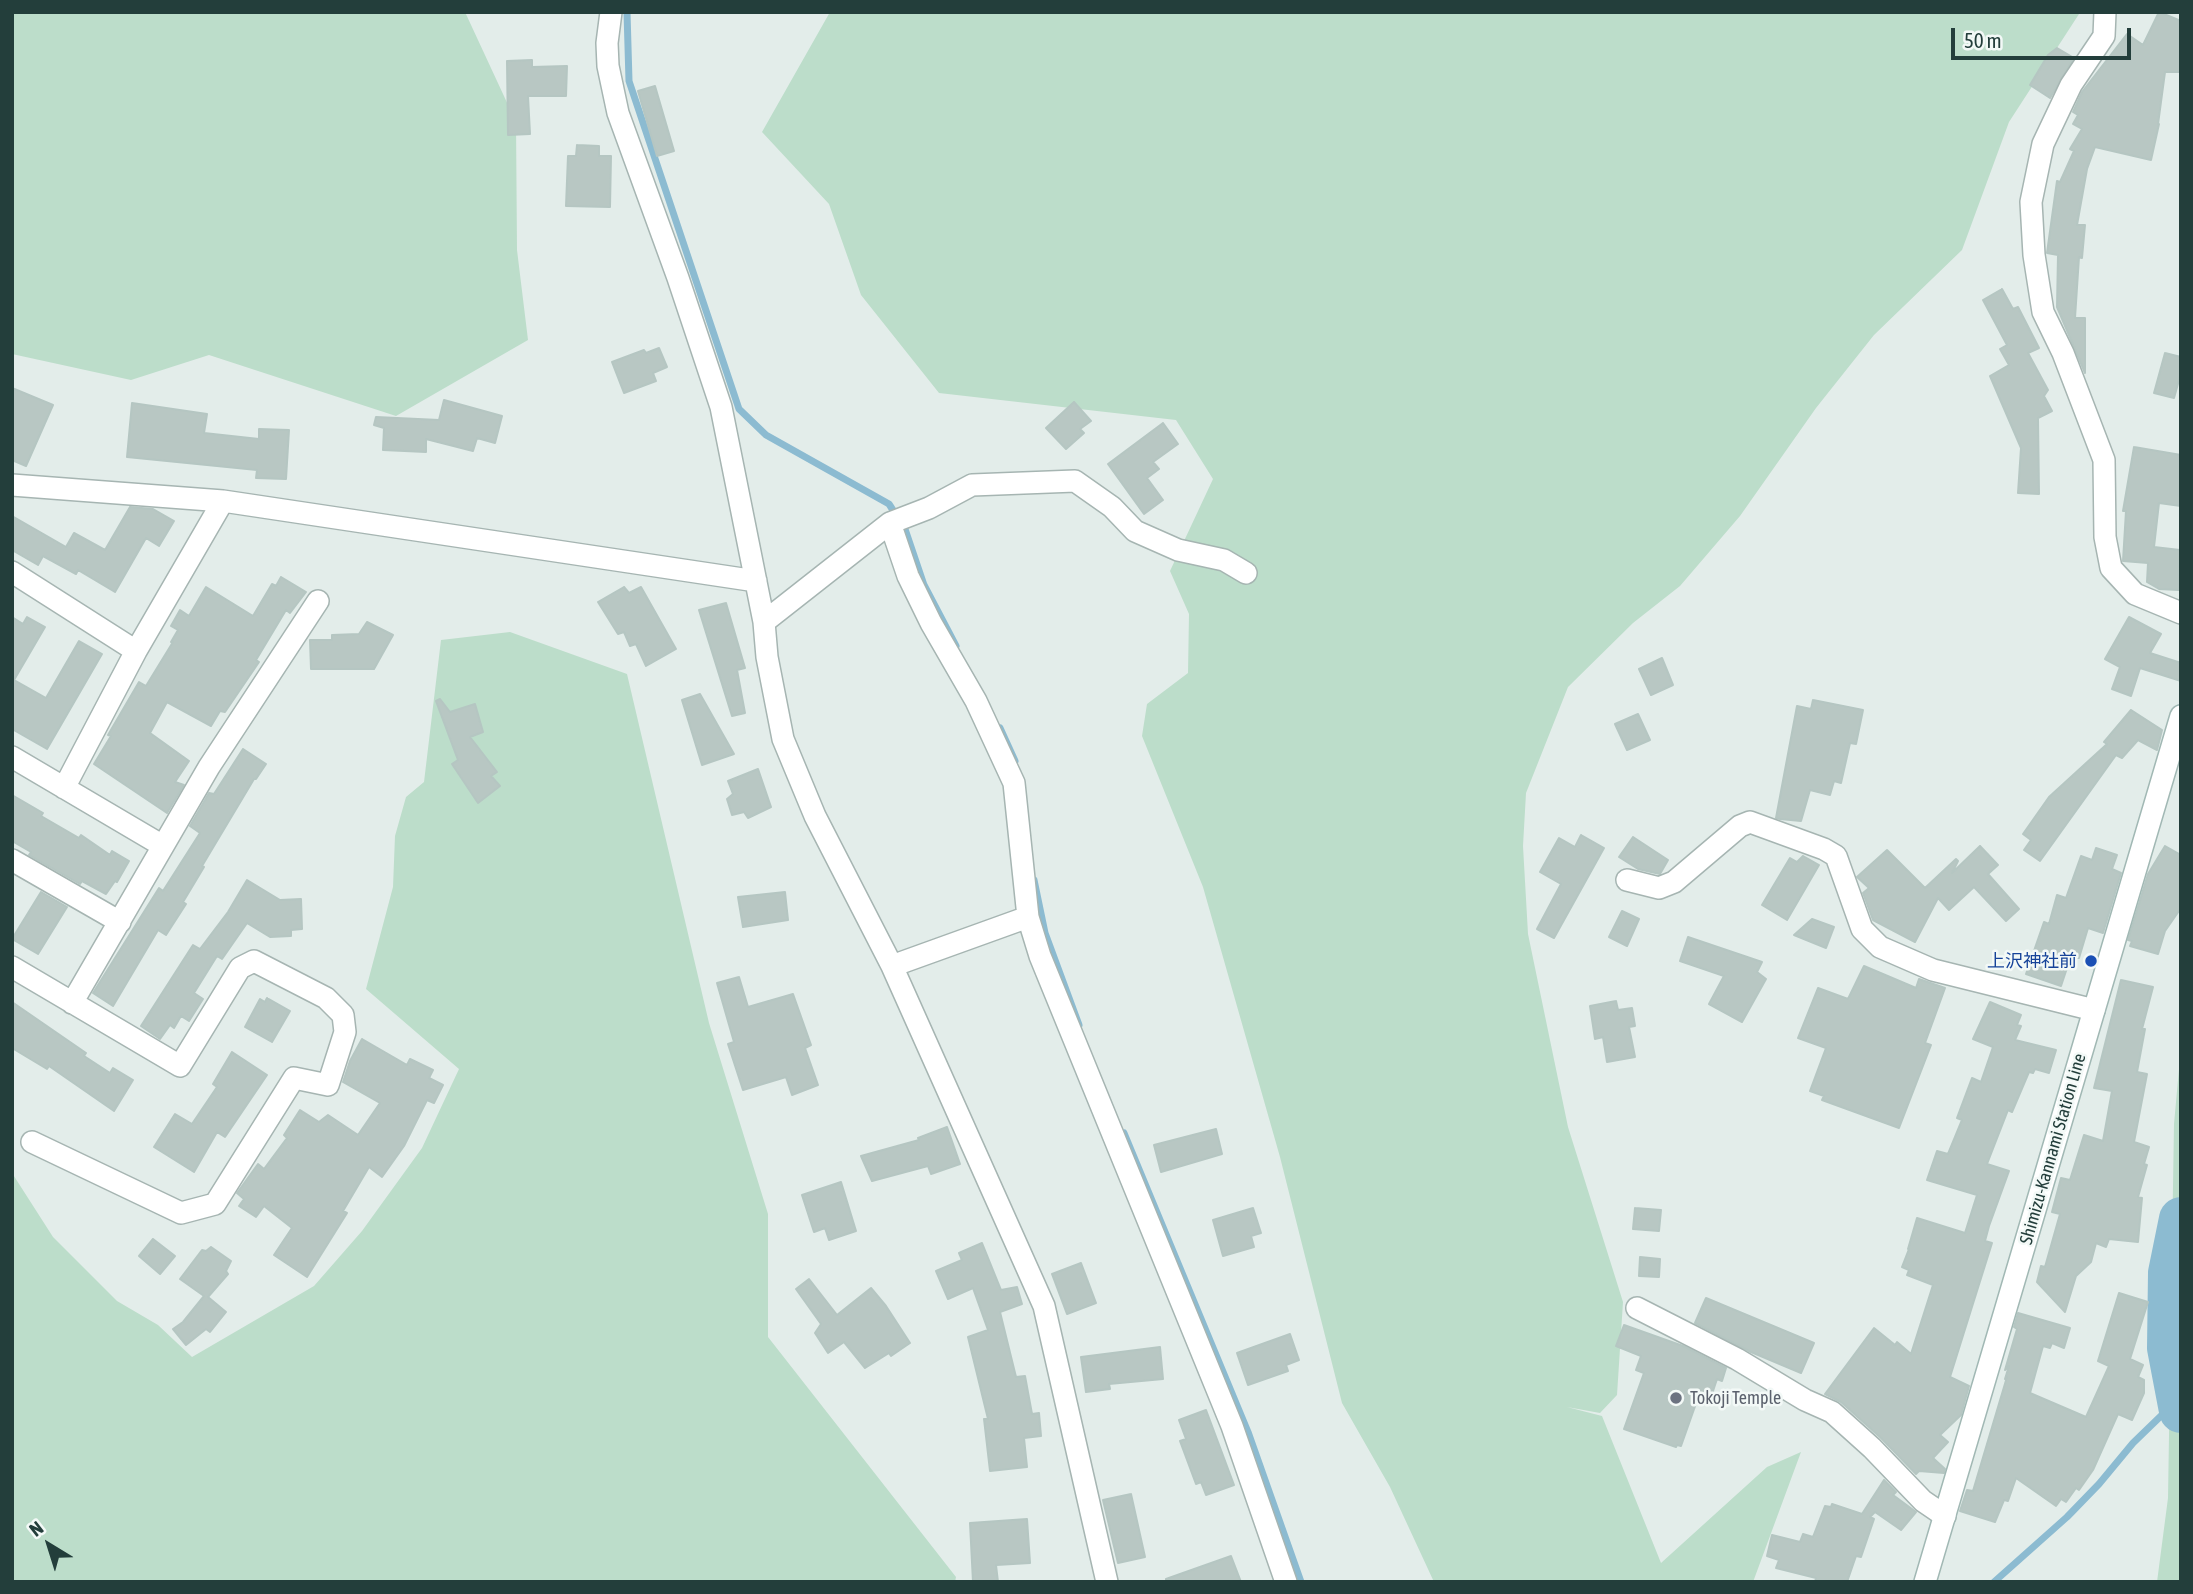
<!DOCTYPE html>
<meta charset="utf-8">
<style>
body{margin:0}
#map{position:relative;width:2193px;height:1594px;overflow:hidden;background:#e3edea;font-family:"Asap Condensed",sans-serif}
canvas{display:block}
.frame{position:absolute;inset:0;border:14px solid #233e3b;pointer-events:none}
.north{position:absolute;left:14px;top:1510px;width:70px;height:70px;-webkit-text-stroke:5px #f3f9f7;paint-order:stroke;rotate:322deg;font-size:19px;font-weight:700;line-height:28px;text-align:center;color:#233e3b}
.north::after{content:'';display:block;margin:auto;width:24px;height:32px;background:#233e3b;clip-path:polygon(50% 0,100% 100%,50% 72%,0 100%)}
.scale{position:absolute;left:1951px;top:28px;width:180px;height:32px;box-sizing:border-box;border:4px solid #233e3b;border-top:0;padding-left:9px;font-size:21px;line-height:24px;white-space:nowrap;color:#233e3b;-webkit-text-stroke:5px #f3f9f7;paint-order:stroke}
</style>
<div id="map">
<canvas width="2193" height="1594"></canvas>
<div class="frame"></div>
<div class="north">N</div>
<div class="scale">50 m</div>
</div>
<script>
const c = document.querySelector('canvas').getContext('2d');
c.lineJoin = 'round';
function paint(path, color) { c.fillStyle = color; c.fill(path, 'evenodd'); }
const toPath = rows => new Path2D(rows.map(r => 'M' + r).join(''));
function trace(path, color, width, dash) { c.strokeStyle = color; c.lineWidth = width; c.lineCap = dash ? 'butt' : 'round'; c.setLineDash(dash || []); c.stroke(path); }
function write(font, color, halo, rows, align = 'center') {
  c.font = font + ' "Asap Condensed","Noto Sans JP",sans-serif'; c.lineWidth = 5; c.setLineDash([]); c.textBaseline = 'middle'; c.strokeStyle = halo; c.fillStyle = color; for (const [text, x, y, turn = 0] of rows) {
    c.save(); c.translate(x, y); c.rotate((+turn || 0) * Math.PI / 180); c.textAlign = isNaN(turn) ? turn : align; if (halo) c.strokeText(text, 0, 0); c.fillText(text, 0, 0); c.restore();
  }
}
const green = toPath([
 [12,12,465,12,516,122,517,250,528,340,396,416,209,355,131,380,12,354],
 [830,12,2083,12,2079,14,2009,122,1962,250,1874,335,1816,408,1740,516,1680,586,1633,623,1568,687,1526,793,1523,846,1528,934,1568,1127,1623,1302,1617,1395,1600,1413,1567,1407,1602,1416,1661,1563,1767,1467,1801,1452,1753,1582,1434,1582,1390,1487,1342,1403,1280,1157,1203,887,1142,736,1147,704,1188,673,1189,614,1170,571,1213,479,1176,420,939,393,861,295,829,204,762,132],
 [510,632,627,674,709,1023,768,1214,768,1337,956,1577,955,1582,12,1582,12,1173,53,1237,117,1301,158,1325,192,1357,314,1286,362,1231,422,1148,459,1069,366,989,393,887,395,836,406,797,424,782,441,640],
 [2181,1047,2181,1582,2157,1582,2168,1498,2174,1124]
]);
const stream = toPath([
 [627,12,629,81,739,409,766,435,889,504,905,529,924,585,956,646],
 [1000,728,1015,761],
 [1034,880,1045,933,1079,1025],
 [1124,1133,1248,1432,1301,1582],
 [1994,1582,2067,1517,2099,1484,2133,1443,2165,1412,2179,1405]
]);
const river = toPath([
 [2181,1219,2170,1273,2169,1348,2181,1411]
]);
const building = toPath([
 [2159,12,2181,21,2181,72,2165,72,2158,124,2159,124,2151,160,2095,147,2087,169,2077,225,2085,225,2082,258,2079,257,2075,318,2085,318,2085,373,2057,307,2058,255,2047,253,2057,181,2060,182,2074,151,2070,149,2082,129,2073,124,2078,115,2073,112,2082,92,2127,34,2143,45,2159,12],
 [2057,48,2074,58,2050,98,2030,85,2048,55,2057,48],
 [532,60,532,67,567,66,566,96,528,96,530,134,508,135,507,61,532,60],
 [655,86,674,151,657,156,638,91,655,86],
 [577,145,599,146,599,156,611,156,610,207,566,206,568,156,576,156,577,145],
 [2002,289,2013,309,2018,307,2039,348,2028,353,2048,390,2044,396,2052,411,2038,418,2039,494,2018,493,2021,448,1990,376,2009,365,2000,349,2007,345,1983,300,2002,289],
 [659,348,667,367,653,373,656,381,624,393,612,362,644,350,646,353,659,348],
 [2165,353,2181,357,2181,373,2174,398,2154,393,2165,353],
 [12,388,53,405,26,466,12,460,12,388],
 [444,400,502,416,495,443,477,438,473,451,426,439,426,452,383,450,384,428,374,425,376,417,439,420,444,400],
 [1074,402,1091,421,1080,429,1084,433,1066,449,1046,428,1074,402],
 [132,403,207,414,204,433,259,439,259,429,289,430,286,479,256,478,257,470,127,457,132,403],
 [1163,423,1178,444,1153,462,1159,469,1147,478,1163,500,1144,514,1108,464,1163,423],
 [2134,447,2181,455,2181,506,2159,503,2154,547,2180,550,2179,590,2159,589,2147,582,2148,563,2123,561,2126,511,2123,511,2134,447],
 [130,507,153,509,174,521,159,546,146,538,115,592,78,570,76,574,43,556,38,565,12,550,12,516,66,547,74,533,105,550,130,507],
 [281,577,306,592,290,613,286,610,256,660,259,662,225,712,220,711,211,726,167,702,150,733,189,761,175,782,184,785,167,813,94,764,111,736,108,735,139,682,146,686,173,642,171,642,178,630,171,626,180,610,189,616,206,587,253,616,272,584,276,586,281,577],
 [624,587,629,593,641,587,676,649,646,666,636,644,630,646,624,632,618,634,598,602,624,587],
 [726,603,745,668,737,670,745,713,732,716,699,610,726,603],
 [12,617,23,624,27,617,45,627,14,680,46,698,79,641,102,654,47,749,12,729,12,617],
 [2129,617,2161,634,2150,653,2181,663,2181,681,2140,668,2131,696,2112,689,2120,667,2105,659,2129,617],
 [367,622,393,635,374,669,311,669,310,640,332,640,332,635,359,634,367,622],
 [1662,658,1673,685,1651,695,1639,669,1662,658],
 [700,694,734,754,702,765,682,700,700,694],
 [440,699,450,712,475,704,483,732,470,737,497,772,491,776,500,786,478,803,452,764,458,760,436,701,440,699],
 [1813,700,1863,710,1856,744,1850,743,1841,783,1834,781,1830,795,1810,790,1801,821,1780,819,1776,818,1797,706,1811,709,1813,700],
 [2131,710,2162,730,2157,750,2138,740,2122,758,2116,755,2040,861,2024,850,2031,840,2023,834,2049,797,2107,744,2104,742,2131,710],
 [1638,714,1650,740,1627,750,1615,724,1638,714],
 [243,749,266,764,256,779,254,779,202,866,204,867,183,902,186,904,166,935,158,930,113,1006,93,993,159,888,163,891,200,833,190,826,209,793,214,794,243,749],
 [758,769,771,807,748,818,744,812,732,815,727,799,733,794,728,781,758,769],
 [12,795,43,813,41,816,79,838,81,835,110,855,112,851,129,861,117,882,115,881,106,894,82,881,80,884,29,855,31,852,12,841,12,795],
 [1581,835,1604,848,1554,938,1537,929,1561,884,1540,872,1559,838,1575,847,1581,835],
 [1633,837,1668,860,1660,874,1638,869,1619,857,1633,837],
 [1980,846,1998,865,1988,874,2019,909,2006,921,1974,887,1949,910,1938,898,1915,942,1873,920,1863,893,1869,888,1857,877,1887,850,1925,888,1956,859,1958,861,1952,873,1980,846],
 [2165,846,2181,855,2181,908,2165,931,2158,954,2130,946,2132,941,2128,940,2148,874,2165,846],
 [2096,848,2117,855,2112,869,2121,873,2103,933,2088,928,2079,958,2071,956,2061,986,2026,974,2044,922,2049,924,2057,895,2066,898,2081,856,2092,860,2096,848],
 [1803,856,1819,865,1787,920,1762,905,1790,858,1797,862,1803,856],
 [247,880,280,900,301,899,302,929,291,930,291,936,270,937,247,923,222,959,217,956,194,993,203,999,189,1021,181,1016,174,1028,170,1025,160,1039,141,1026,193,945,200,949,228,912,247,880],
 [41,892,67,907,38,954,12,939,41,892],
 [785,892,788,920,743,927,738,897,785,892],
 [1622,911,1639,919,1627,946,1609,937,1622,911],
 [1812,919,1834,927,1826,948,1794,935,1812,919],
 [1688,937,1762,962,1757,972,1766,979,1742,1022,1709,1004,1724,976,1680,961,1688,937],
 [1864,966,1916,988,1919,979,1945,988,1925,1043,1931,1045,1899,1128,1822,1100,1824,1096,1810,1091,1826,1048,1798,1038,1818,988,1848,999,1864,966],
 [739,977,748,1007,793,994,811,1045,805,1048,818,1085,792,1095,786,1077,743,1090,728,1044,734,1042,717,983,739,977],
 [2121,980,2153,987,2142,1029,2145,1029,2137,1072,2147,1074,2134,1142,2149,1147,2144,1164,2147,1165,2138,1197,2142,1198,2138,1242,2109,1239,2106,1247,2096,1243,2091,1262,2076,1276,2065,1312,2037,1282,2041,1266,2045,1267,2060,1214,2052,1212,2061,1178,2070,1180,2084,1135,2103,1141,2112,1091,2094,1088,2121,980],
 [267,998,290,1011,272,1042,245,1027,260,999,265,1002,267,998],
 [1616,1001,1618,1010,1632,1008,1635,1026,1629,1027,1635,1057,1607,1062,1603,1037,1595,1039,1590,1006,1616,1001],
 [12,1002,86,1053,84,1056,110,1073,113,1068,133,1080,114,1111,49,1066,47,1069,12,1048,12,1002],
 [1990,1002,2021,1015,2017,1025,2021,1026,2015,1040,2056,1050,2049,1073,2035,1069,2033,1073,2029,1072,2012,1112,2008,1110,1987,1164,2009,1171,1989,1226,1985,1241,1992,1243,1950,1377,1969,1386,1961,1415,1940,1435,1948,1442,1933,1458,1945,1469,1944,1473,1919,1471,1916,1474,1881,1438,1841,1402,1825,1394,1874,1328,1895,1345,1897,1342,1911,1354,1933,1285,1907,1275,1909,1270,1902,1267,1909,1249,1908,1249,1917,1218,1965,1233,1977,1195,1927,1180,1937,1151,1948,1154,1962,1120,1957,1118,1972,1078,1981,1082,1993,1047,1973,1039,1990,1002],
 [362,1039,407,1065,410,1059,433,1070,429,1078,443,1085,434,1103,427,1100,404,1146,382,1177,369,1167,343,1211,347,1213,307,1277,274,1255,292,1228,264,1206,256,1217,239,1206,244,1199,237,1193,258,1164,264,1169,287,1138,284,1135,300,1110,319,1122,328,1115,358,1135,380,1103,343,1082,350,1061,362,1039],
 [232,1052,267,1075,225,1137,217,1132,194,1172,154,1147,175,1114,192,1124,217,1087,213,1084,232,1052],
 [947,1127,960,1164,931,1174,928,1166,872,1181,861,1156,919,1140,918,1138,947,1127],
 [1216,1129,1222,1154,1161,1172,1154,1145,1216,1129],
 [841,1182,856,1231,829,1240,825,1228,814,1232,802,1195,841,1182],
 [1253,1208,1261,1233,1251,1236,1254,1247,1223,1256,1213,1220,1253,1208],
 [1635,1208,1661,1210,1659,1231,1633,1229,1635,1208],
 [153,1239,175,1256,160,1274,139,1256,153,1239],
 [982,1243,1001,1290,1017,1287,1022,1304,1000,1312,1016,1377,1025,1376,1032,1414,1039,1413,1041,1436,1024,1438,1027,1467,990,1471,984,1419,988,1419,968,1337,988,1330,973,1288,948,1299,936,1271,962,1260,959,1253,982,1243],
 [211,1247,231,1261,226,1271,228,1274,208,1297,226,1312,210,1332,206,1329,186,1345,173,1329,183,1322,204,1296,180,1279,202,1250,206,1251,211,1247],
 [1640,1257,1660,1259,1659,1277,1639,1276,1640,1257],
 [1081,1263,1096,1303,1067,1314,1052,1274,1081,1263],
 [809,1279,837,1315,871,1288,886,1306,910,1343,891,1356,889,1353,865,1368,844,1342,828,1353,815,1333,821,1324,796,1289,809,1279],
 [2119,1293,2148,1302,2130,1359,2143,1365,2138,1377,2144,1380,2144,1393,2132,1420,2118,1414,2093,1470,2079,1490,2076,1488,2066,1502,2061,1499,2056,1506,2016,1478,2008,1501,2004,1500,1995,1522,1960,1511,1967,1490,1973,1491,2007,1377,2005,1379,2009,1366,2005,1370,2017,1329,2014,1327,2018,1313,2070,1328,2064,1348,2052,1343,2050,1348,2043,1346,2030,1393,2086,1417,2109,1366,2098,1361,2119,1293],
 [1706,1298,1814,1343,1801,1373,1751,1352,1695,1323,1706,1298],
 [1624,1325,1683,1346,1726,1368,1722,1381,1717,1379,1710,1400,1699,1395,1681,1446,1677,1445,1676,1447,1624,1429,1644,1373,1636,1370,1641,1356,1616,1346,1624,1325],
 [1290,1334,1299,1360,1286,1365,1288,1371,1248,1385,1237,1353,1290,1334],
 [1160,1347,1163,1379,1109,1384,1110,1389,1086,1392,1081,1357,1160,1347],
 [1206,1410,1234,1485,1206,1495,1201,1482,1196,1484,1180,1441,1186,1439,1179,1420,1206,1410],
 [1884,1480,1896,1492,1893,1495,1916,1512,1901,1530,1875,1512,1870,1517,1874,1519,1861,1557,1856,1556,1847,1582,1815,1582,1816,1578,1776,1568,1779,1560,1767,1556,1772,1535,1800,1542,1803,1534,1813,1537,1825,1506,1831,1507,1832,1504,1862,1514,1884,1480],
 [1131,1494,1145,1557,1118,1563,1103,1500,1131,1494],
 [1027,1519,1030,1563,996,1565,998,1582,973,1582,970,1523,1027,1519],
 [1231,1556,1241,1582,1166,1582,1166,1579,1231,1556]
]);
const street = toPath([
 [611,12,607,43,608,66,618,113,678,278,721,407,764,622,767,657,783,739,815,816,892,966,1044,1306,1107,1582],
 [2105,12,2104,36,2071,85,2043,144,2031,202,2034,255,2043,312,2063,353,2104,460,2105,537,2111,568,2135,594,2181,613],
 [12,485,223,501,756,581],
 [890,523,908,576,931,623,976,701,1014,783,1028,917,1040,956,1232,1426,1286,1582],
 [12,572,136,651],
 [764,622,890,523,929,508,972,485,1075,481,1112,507,1135,531,1178,550,1224,560,1246,573],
 [12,757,163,846],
 [64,788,136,651,223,501],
 [12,860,120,922],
 [1627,880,1659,888,1674,882,1740,826,1750,822,1824,849,1836,856,1862,929,1880,947,1933,970,2094,1010],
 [892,966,1028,917],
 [12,967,180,1066,240,968,254,961,326,998,343,1015,345,1032,328,1085,294,1078,215,1204,181,1213,32,1142],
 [72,1003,209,767,318,601],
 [1637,1308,1737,1359,1805,1400,1832,1412,1872,1448,1923,1501,1945,1516]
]);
const secondary = toPath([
 [1925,1582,2181,716]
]);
const markers = [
 [2091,961,7,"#1a4fb4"],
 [1676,1398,7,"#6b7280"]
];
const transitNames = [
 ["上沢神社前",2077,961]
];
const streetNames = [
 ["Shimizu-Kannami Station Line",2053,1149,-74]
];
const worshipNames = [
 ["Tokoji Temple",1690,1398]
];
paint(green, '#bcddca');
trace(stream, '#8cbbd1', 7);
trace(river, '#8cbbd1', 44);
paint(building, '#b8c7c3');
trace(building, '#b5c6c2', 2);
trace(street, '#a6b5b2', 24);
trace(secondary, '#a1b8b4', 24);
trace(street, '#fff', 21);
trace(secondary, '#fff', 21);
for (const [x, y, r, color] of markers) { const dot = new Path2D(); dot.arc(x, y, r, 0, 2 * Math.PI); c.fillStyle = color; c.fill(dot); trace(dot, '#f3f9f7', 2.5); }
write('18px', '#164399', '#f3f9f7', transitNames, 'right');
write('18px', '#233e3b', '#f3f9f7', streetNames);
write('18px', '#5b616d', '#f3f9f7', worshipNames, 'left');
</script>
